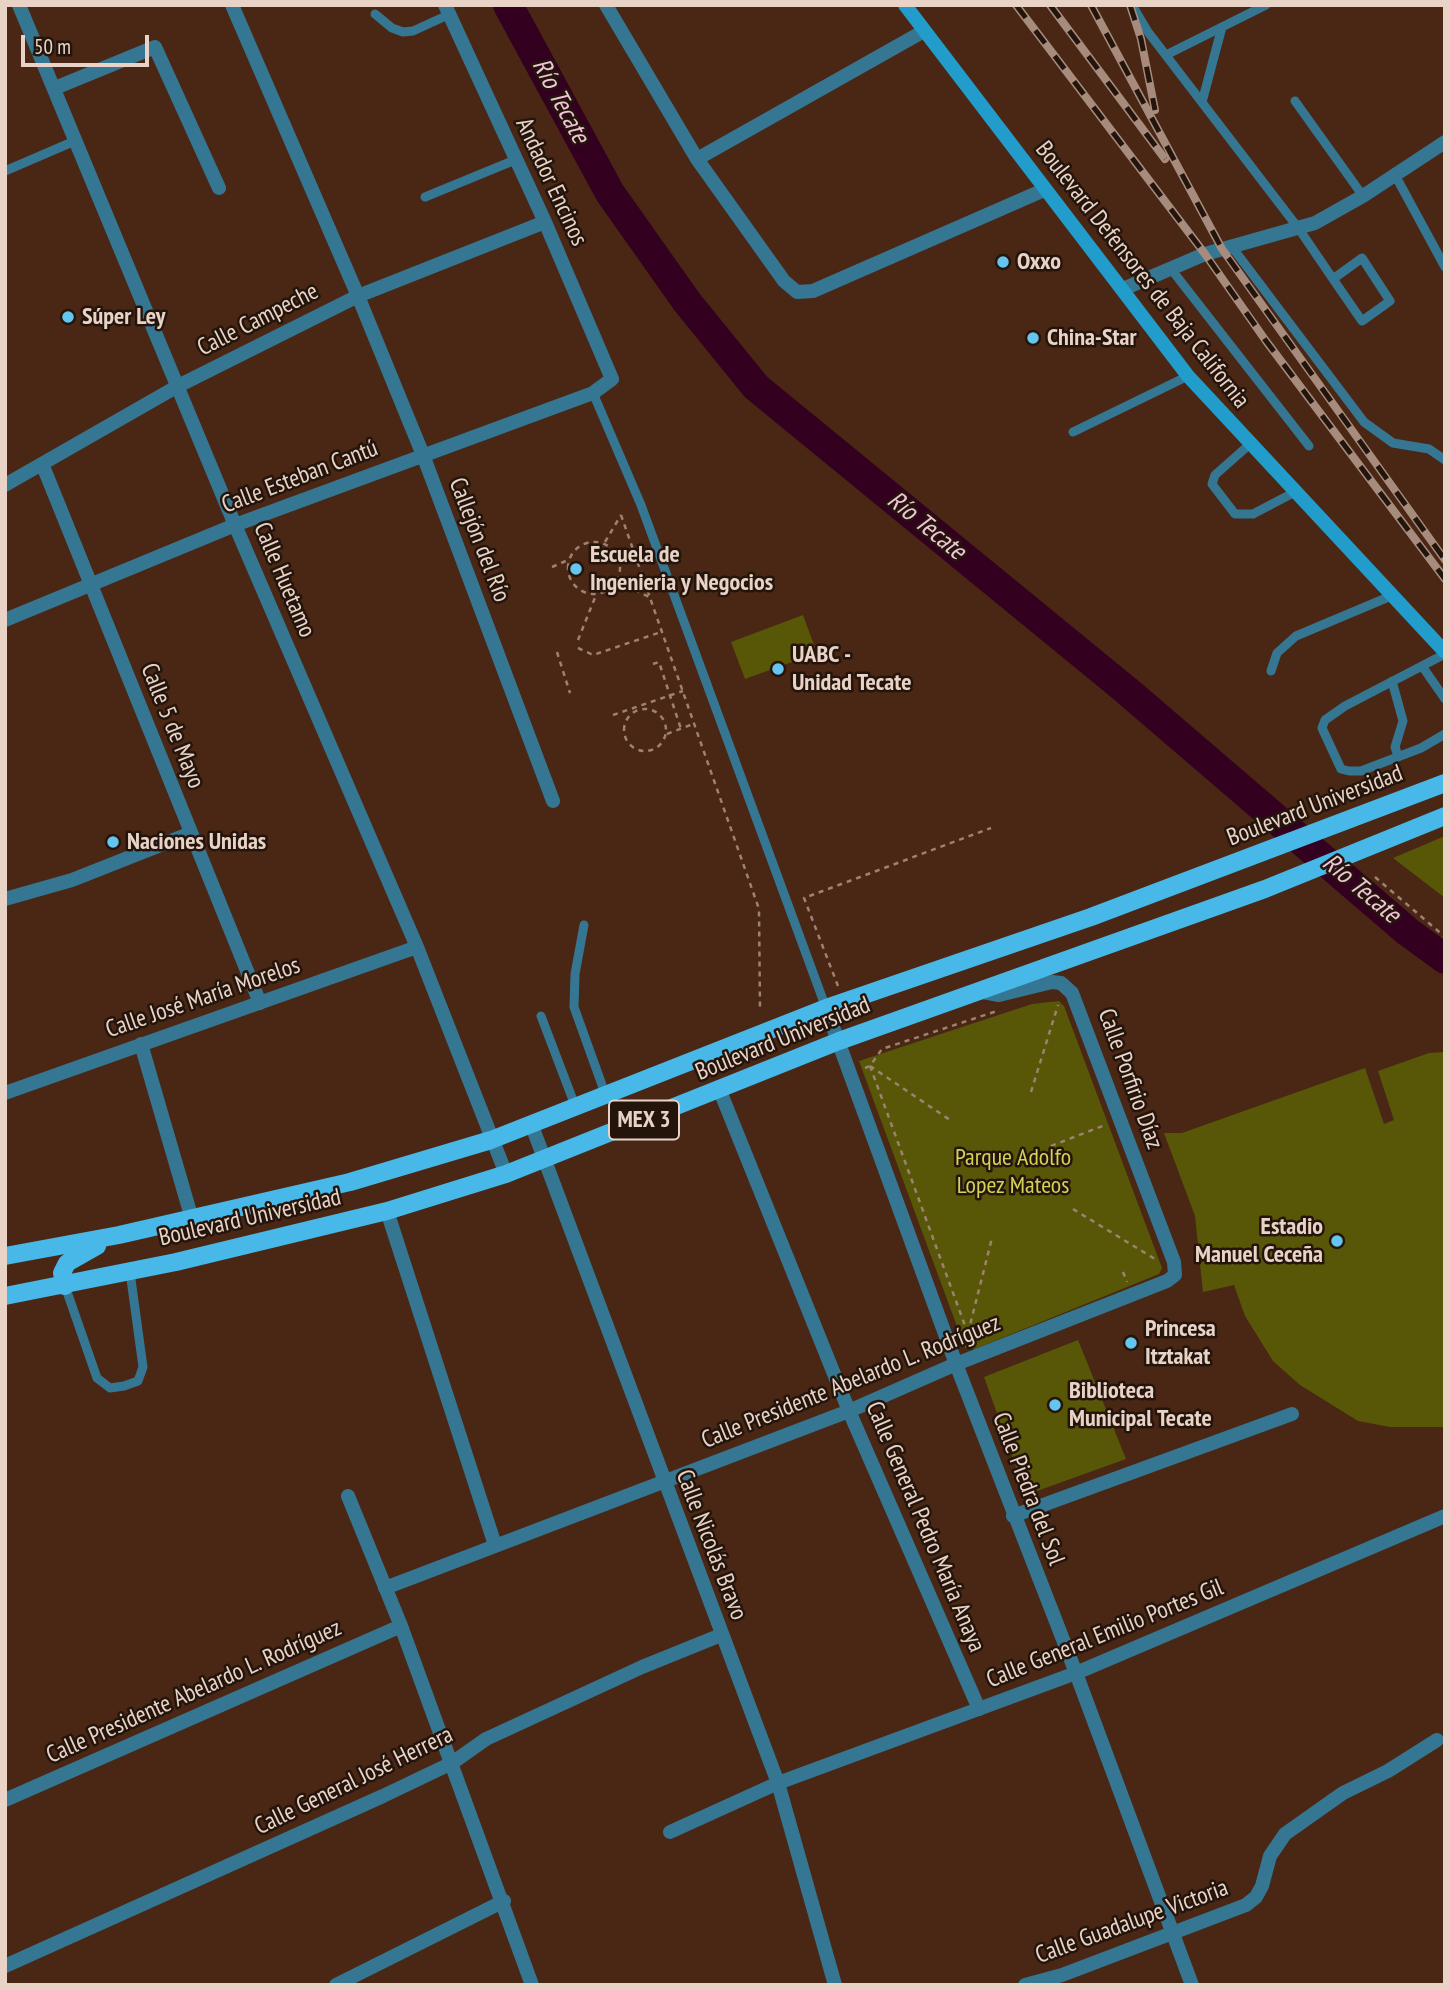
<!DOCTYPE html>
<meta charset="utf-8">
<style>
body{margin:0}
#map{position:relative;width:1450px;height:1990px;overflow:hidden;background:#492714;font-family:"PT Sans Narrow",sans-serif}
canvas{display:block}
.frame{position:absolute;inset:0;border:7px solid #e9d3c7;pointer-events:none}
.scale{position:absolute;left:21px;top:35px;width:128px;height:32px;box-sizing:border-box;border:4px solid #e9d3c7;border-top:0;padding-left:9px;font-size:21px;line-height:24px;white-space:nowrap;color:#e9d3c7;-webkit-text-stroke:5px #24150c;paint-order:stroke}
</style>
<div id="map">
<canvas width="1450" height="1990"></canvas>
<div class="frame"></div>
<div class="scale">50 m</div>
</div>
<script>
const c = document.querySelector('canvas').getContext('2d');
c.lineJoin = 'round';
function paint(path, color) { c.fillStyle = color; c.fill(path, 'evenodd'); }
const toPath = rows => new Path2D(rows.map(r => 'M' + r).join(''));
function trace(path, color, width, dash) { c.strokeStyle = color; c.lineWidth = width; c.lineCap = dash ? 'butt' : 'round'; c.setLineDash(dash || []); c.stroke(path); }
function write(font, color, halo, rows, align = 'center') {
  c.font = font + ' "PT Sans Narrow",sans-serif'; c.lineWidth = 5; c.setLineDash([]); c.textBaseline = 'middle'; c.strokeStyle = halo; c.fillStyle = color; for (const [text, x, y, turn = 0] of rows) {
    c.save(); c.translate(x, y); c.rotate((+turn || 0) * Math.PI / 180); c.textAlign = isNaN(turn) ? turn : align; if (halo) c.strokeText(text, 0, 0); c.fillText(text, 0, 0); c.restore();
  }
}
const green = toPath([
 [803,615,817,653,745,679,731,642],
 [1445,836,1445,898,1393,858],
 [1059,1001,1064,1006,1162,1268,1159,1274,975,1349,965,1348,859,1061,1032,1004],
 [1445,1052,1445,1427,1390,1427,1358,1421,1300,1385,1273,1361,1245,1316,1234,1285,1203,1292,1195,1216,1164,1133,1182,1133,1365,1068,1384,1124,1394,1120,1378,1071,1429,1053],
 [1078,1340,1126,1459,1026,1495,984,1377]
]);
const river = toPath([
 [508,5,610,193,687,302,756,387,1126,690,1408,932,1445,959]
]);
const path = toPath([
 [621,515,759,909,760,1010],
 '568 568a26 26 0 1 1 52 0a26 26 0 1 1-52 0Z',
 [605,542,621,515],
 [552,567,568,560],
 [617,581,649,597],
 [578,640,596,595],
 [578,648,593,655,661,632],
 [557,652,570,693],
 [653,664,659,662,681,729],
 '624 730a21 21 0 1 1 42 0a21 21 0 1 1-42 0Z',
 [613,715,683,691],
 [667,734,693,724],
 [1375,877,1445,937],
 [838,986,804,898,991,828],
 [870,1066,971,1342],
 [870,1066,950,1120],
 [865,1068,870,1066,882,1049,997,1011],
 [1031,1092,1058,1005],
 [1051,1146,1105,1125],
 [1073,1209,1155,1259],
 [1123,1272,1127,1282],
 [968,1333,992,1238]
]);
const service = toPath([
 [1132,5,1148,32,1299,229,1333,279,1362,321,1390,301,1362,258,1333,279],
 [375,14,392,28,403,32,413,31,448,15],
 [1166,55,1266,5],
 [1295,101,1363,196],
 [1202,102,1222,27],
 [5,171,77,140],
 [1395,175,1445,267],
 [425,197,515,160],
 [1232,247,1364,422,1393,443,1429,449,1445,460],
 [1171,269,1309,446],
 [593,393,641,505,826,1008],
 [1073,432,1188,376],
 [1250,444,1215,475,1212,484,1235,514,1253,514,1295,492],
 [1445,654,1345,706,1325,720,1322,728,1341,769,1349,771,1361,771,1421,748,1445,734],
 [1422,666,1445,699],
 [1271,671,1277,653,1296,636,1391,596],
 [1392,681,1403,721,1395,747,1398,756],
 [584,925,575,974,574,1007,606,1096],
 [541,1016,576,1108],
 [65,1286,97,1378,110,1388,124,1386,138,1381,143,1367,130,1272]
]);
const minor = toPath([
 [19,5,235,525,417,947,506,1174],
 [232,5,358,296,423,455,553,801],
 [606,5,697,159,784,281,797,292,813,291,1044,190],
 [55,88,155,47,219,188],
 [697,159,924,31],
 [1123,289,1205,254,1315,223,1363,196,1445,142],
 [43,466,260,1003],
 [5,485,178,386,358,296,545,222],
 [5,620,235,525,593,393,612,379,545,222,445,5],
 [5,899,72,880,191,833],
 [826,1008,956,1364,1076,1673,1192,1985],
 [141,1044,192,1219],
 [720,1091,849,1411,979,1709],
 [5,1093,417,947],
 [387,1211,495,1545],
 [348,1496,401,1626,532,1985],
 [1013,1516,1292,1414],
 [385,1588,849,1411,956,1364,1167,1281,1175,1275,1174,1262,1072,993,1061,983,1052,982,999,995,978,991],
 [5,1800,401,1626],
 [670,1832,778,1783,835,1985],
 [5,1966,383,1796,452,1763,486,1739,642,1667,721,1635],
 [336,1985,504,1901],
 [1025,1985,1062,1975,1246,1905,1256,1897,1262,1886,1270,1856,1285,1834,1343,1793,1388,1771,1437,1740]
]);
const tertiary = toPath([
 [532,1126,778,1783,1076,1673,1445,1516]
]);
const secondary = toPath([
 [905,5,1188,376,1445,652]
]);
const primary = toPath([
 [5,1256,119,1235,350,1182,491,1140,826,1008,1091,917,1445,783],
 [65,1286,62,1273,67,1263,97,1246],
 [5,1296,176,1262,387,1211,506,1174,839,1041,1265,889,1445,816]
]);
const rail = toPath([
 [1016,5,1205,254,1266,341,1445,579],
 [1050,5,1165,159],
 [1091,5,1222,249,1445,560],
 [1130,5,1141,39,1155,110]
]);
const markers = [
 [1003,262,7,"#65c5ee"],
 [68,317,7,"#65c5ee"],
 [1033,338,7,"#65c5ee"],
 [576,569,7,"#65c5ee"],
 [778,669,7,"#65c5ee"],
 [113,842,7,"#65c5ee"],
 [1337,1241,7,"#65c5ee"],
 [1131,1343,7,"#65c5ee"],
 [1055,1405,7,"#65c5ee"]
];
const shields = [
 [644,1120,70]
];
const shieldNames = [
 ["MEX 3",644,1120]
];
const streetNames = [
 ["Andador Encinos",551,182,65],
 ["Boulevard Defensores de Baja California",1142,275,52],
 ["Calle Campeche",258,320,-27],
 ["Calle Esteban Cantú",300,477,-21],
 ["Callejón del Río",479,540,69],
 ["Calle Huetamo",284,580,67],
 ["Calle 5 de Mayo",172,726,68],
 ["Boulevard Universidad",1315,806,-21],
 ["Calle José María Morelos",203,998,-19],
 ["Boulevard Universidad",783,1039,-22],
 ["Calle Porfirio Díaz",1130,1079,70],
 ["Boulevard Universidad",250,1218,-13],
 ["Calle Presidente Abelardo L. Rodríguez",851,1382,-22],
 ["Calle Piedra del Sol",1028,1489,69],
 ["Calle General Pedro María Anaya",925,1527,67],
 ["Calle Nicolás Bravo",711,1545,69],
 ["Calle General Emilio Portes Gil",1105,1634,-22],
 ["Calle Presidente Abelardo L. Rodríguez",194,1692,-24],
 ["Calle General José Herrera",354,1781,-26],
 ["Calle Guadalupe Victoria",1132,1922,-20]
];
const poiNames = [
 ["Oxxo",1017,262],
 ["Súper Ley",82,317],
 ["China-Star",1047,338],
 ["Escuela de",590,555],
 ["Ingenieria y Negocios",590,583],
 ["UABC -",792,655],
 ["Unidad Tecate",792,683],
 ["Naciones Unidas",127,842],
 ["Estadio",1323,1227,"right"],
 ["Manuel Ceceña",1323,1255,"right"],
 ["Princesa",1145,1329],
 ["Itztakat",1145,1357],
 ["Biblioteca",1069,1391],
 ["Municipal Tecate",1069,1419]
];
const parkNames = [
 ["Parque Adolfo",1013,1158],
 ["Lopez Mateos",1013,1186]
];
const waterNames = [
 ["Río Tecate",560,101,62],
 ["Río Tecate",926,526,39],
 ["Río Tecate",1361,889,40]
];
paint(green, '#585707');
trace(river, '#34001f', 30);
trace(path, '#9d8172', 2.5, [5, 5]);
trace(service, '#357793', 9);
trace(minor, '#357793', 14);
trace(tertiary, '#357793', 14);
trace(secondary, '#229dcb', 14);
trace(primary, '#47b8e7', 18);
trace(rail, '#a78c7d', 8);
trace(rail, '#24150c', 5, [16]);
for (const [x, y, r, color] of markers) { const dot = new Path2D(); dot.arc(x, y, r, 0, 2 * Math.PI); c.fillStyle = color; c.fill(dot); trace(dot, '#24150c', 2.5); }
for (const [x, y, w] of shields) { const box = new Path2D(); box.roundRect(x - w / 2, y - 19.5, w, 39, 5); c.fillStyle = '#24150c'; c.fill(box); trace(box, '#e9d3c7', 2); }
write('bold 23px', '#e9d3c7', null, shieldNames);
write('24px', '#e9d3c7', '#24150c', streetNames);
write('bold 24px', '#e9d3c7', '#24150c', poiNames, 'left');
write('24px', '#d3d354', '#24150c', parkNames);
write('italic 26px', '#f2c3d9', '#24150c', waterNames);
</script>
